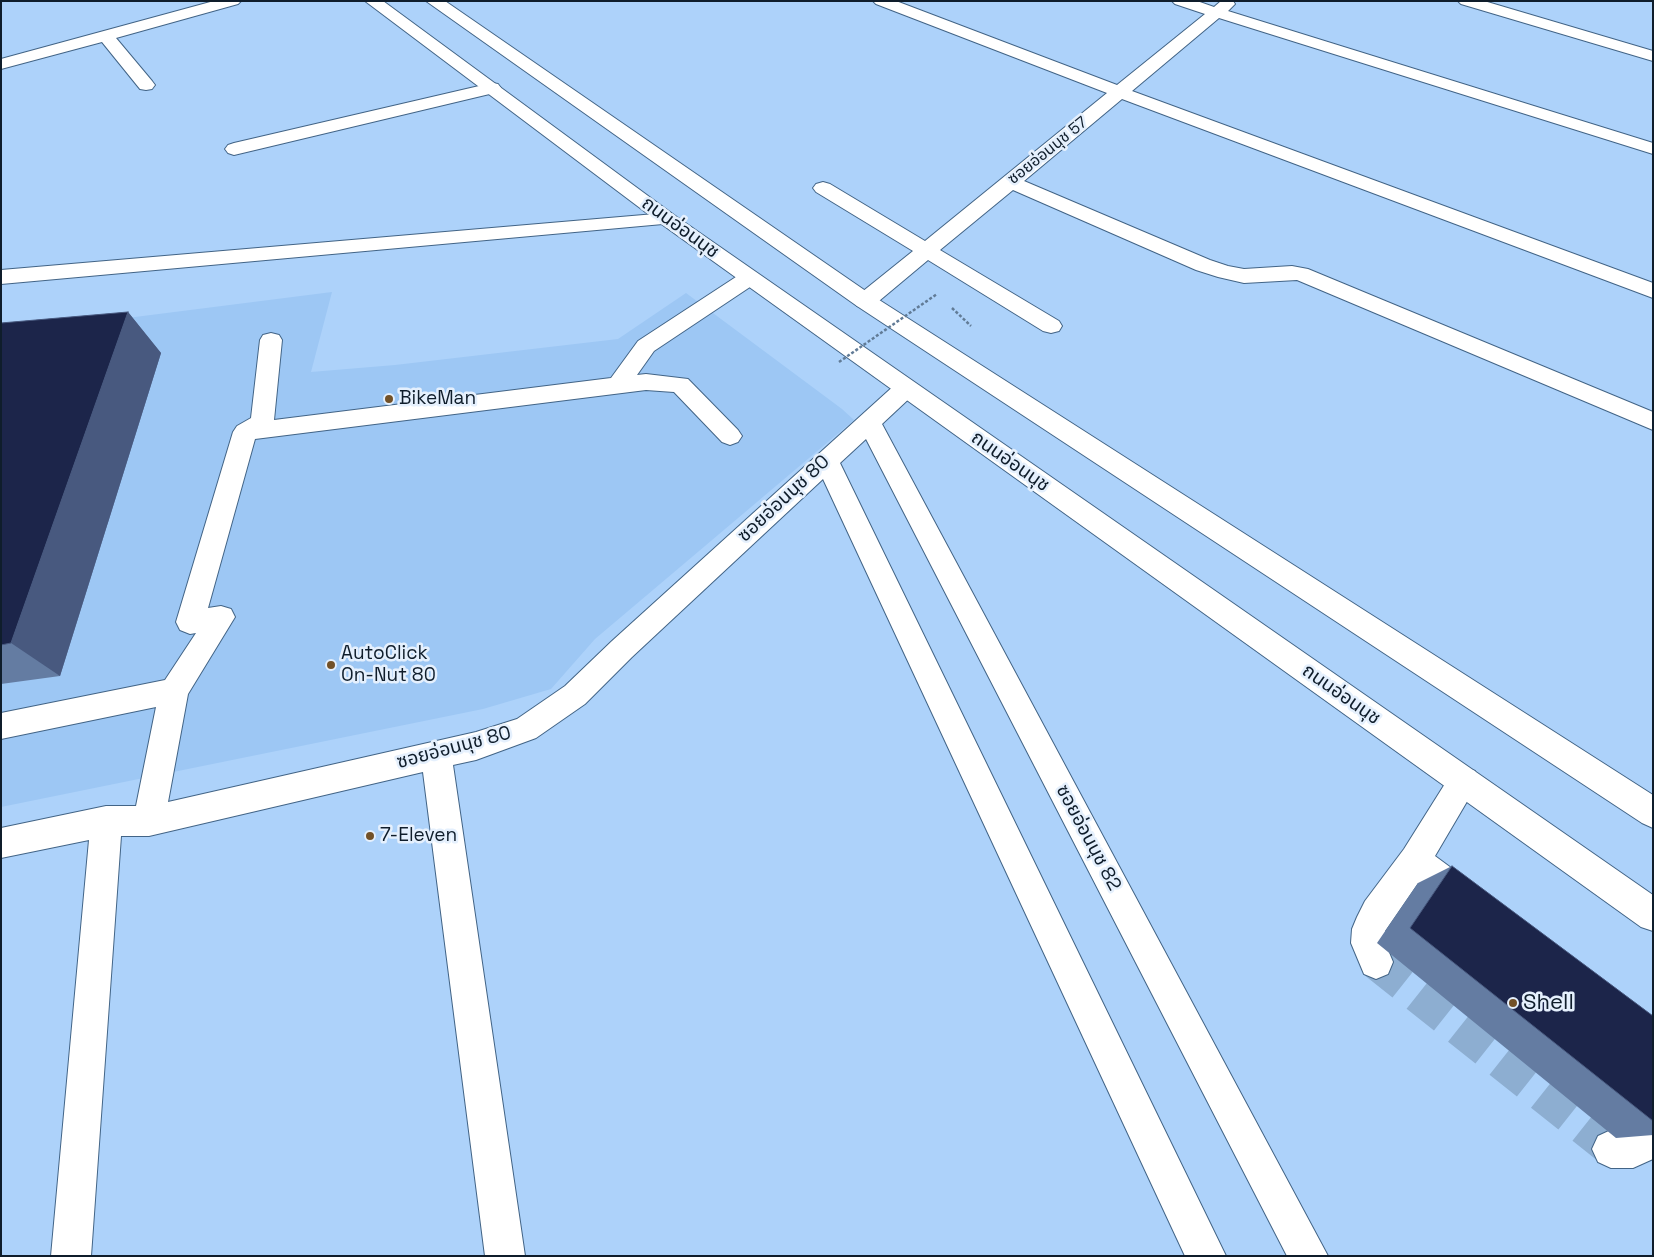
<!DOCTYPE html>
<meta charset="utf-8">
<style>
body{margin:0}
#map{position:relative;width:1654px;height:1257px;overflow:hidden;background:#add2fa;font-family:"Space Grotesk",sans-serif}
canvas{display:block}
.frame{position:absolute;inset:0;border:2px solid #0f1d2b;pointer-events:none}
</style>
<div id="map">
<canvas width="1654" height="1257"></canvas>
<div class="frame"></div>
</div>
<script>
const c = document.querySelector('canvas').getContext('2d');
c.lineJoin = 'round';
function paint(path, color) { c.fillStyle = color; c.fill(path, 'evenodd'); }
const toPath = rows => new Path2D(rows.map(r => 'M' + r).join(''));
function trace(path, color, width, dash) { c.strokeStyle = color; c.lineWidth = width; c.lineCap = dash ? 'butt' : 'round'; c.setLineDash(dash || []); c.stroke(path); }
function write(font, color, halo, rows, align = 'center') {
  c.font = font + ' "Space Grotesk","Noto Sans Thai",sans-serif'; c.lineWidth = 5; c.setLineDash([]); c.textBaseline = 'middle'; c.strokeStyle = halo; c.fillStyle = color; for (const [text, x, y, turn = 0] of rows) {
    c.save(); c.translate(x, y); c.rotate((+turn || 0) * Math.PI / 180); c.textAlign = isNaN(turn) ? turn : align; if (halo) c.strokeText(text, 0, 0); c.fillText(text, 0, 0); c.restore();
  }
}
const built = toPath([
 [332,292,311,372,395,365,618,339,686,293,842,409,854,420,595,639,551,689,483,709,1,807,1,334]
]);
const minorTunnel = toPath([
 [1376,962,1611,1149]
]);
const path = toPath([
 [952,308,971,326]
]);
const minor = toPath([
 [214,1,241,1,238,4,116,38,152,81,155,85,152,89,146,90,140,89,102,42,1,69,1,59,214,1],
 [873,1,896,1,1117,85,1205,14,1175,4,1172,1,1197,1,1214,7,1221,1,1233,1,1235,4,1228,11,1653,143,1653,154,1219,18,1132,91,1653,283,1653,298,1122,99,1024,181,1210,260,1228,266,1244,269,1292,266,1308,269,1653,412,1653,430,1297,280,1244,283,1218,277,1196,270,1013,190,940,250,1059,321,1062,326,1059,331,1051,333,1043,331,928,260,873,306,865,308,857,306,854,301,857,296,913,251,816,192,813,188,816,184,823,182,830,184,925,241,1107,93,876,4,873,1],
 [1458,1,1484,1,1653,51,1653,61,1461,4,1458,1],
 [492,83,498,84,501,88,498,92,234,155,228,153,225,149,228,145,234,143,492,83],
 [667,213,674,215,677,219,674,223,1,284,1,270,667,213],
 [749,271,756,273,759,278,756,283,654,351,637,375,646,374,688,379,738,430,742,436,738,442,730,445,722,442,674,392,646,390,255,439,208,608,221,606,231,609,235,617,188,694,168,802,476,732,517,719,565,686,612,641,897,383,905,381,913,383,916,389,913,395,882,424,1328,1256,1287,1256,866,439,840,463,1226,1256,1185,1256,823,479,632,657,585,704,536,738,476,760,453,765,525,1256,485,1256,423,772,149,836,121,836,91,1256,51,1256,89,840,1,858,1,828,106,806,136,806,156,707,1,739,1,713,165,680,196,633,190,634,180,630,176,622,233,432,237,426,251,418,260,340,263,335,271,333,279,335,282,340,274,420,611,378,638,341,742,273,749,271],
 [1464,767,1475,771,1479,781,1435,856,1477,887,1481,899,1477,911,1465,915,1453,911,1418,883,1385,931,1385,943,1393,962,1388,974,1376,979,1364,974,1351,943,1352,929,1357,917,1365,901,1404,849,1453,771,1464,767],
 [1653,1119,1653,1159,1633,1168,1611,1168,1598,1162,1592,1149,1598,1136,1611,1130,1630,1130,1653,1119]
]);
const major = toPath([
 [365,1,383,1,674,215,1653,895,1653,931,1641,927,660,223,365,1],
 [426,1,445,1,873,296,1653,795,1653,828,1642,823,857,306,426,1]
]);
const pathBridge = toPath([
 [839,362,937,294]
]);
const wall = toPath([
 [128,312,161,353,60,676,1,684,1,323],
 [1452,866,1653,1016,1653,1135,1616,1138,1377,943,1418,883]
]);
const shadedWall = toPath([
 [128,312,161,353,60,676,11,643]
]);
const building = toPath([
 [128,312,11,643,1,645,1,323,128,312],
 [1452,866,1653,1016,1653,1121,1410,928,1452,866]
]);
const markers = [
 [389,399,5,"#725128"],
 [331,665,5,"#725128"],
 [370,836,5,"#725128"],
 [1513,1003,5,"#725128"]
];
const farStreetnames = [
 ["ซอยอ่อนนุช 57",1048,151,-39]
];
const streetNames = [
 ["ถนนอ่อนนุช",680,228,36],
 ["ถนนอ่อนนุช",1010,462,35],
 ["ซอยอ่อนนุช 80",784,499,-43],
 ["ถนนอ่อนนุช",1341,695,35],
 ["ซอยอ่อนนุช 80",454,748,-15],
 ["ซอยอ่อนนุช 82",1088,838,62]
];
const poiNames = [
 ["BikeMan",399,399],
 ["AutoClick",341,654],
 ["On-Nut 80",341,676],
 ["7-Eleven",380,836]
];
const nearPoinames = [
 ["Shell",1523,1003]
];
paint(built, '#9dc7f4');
trace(minorTunnel, '#8daed1', 35, [35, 18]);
trace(minor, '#426486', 2);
trace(major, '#426486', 2);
trace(path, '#617b96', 2.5, [3, 2]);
paint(minor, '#fff');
paint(major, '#fff');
trace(pathBridge, '#617b96', 2.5, [3, 2]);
paint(wall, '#647ca2');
paint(shadedWall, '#48597f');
paint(building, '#1c254a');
trace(building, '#48597f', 1);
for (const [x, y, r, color] of markers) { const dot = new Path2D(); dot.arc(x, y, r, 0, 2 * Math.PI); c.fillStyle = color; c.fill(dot); trace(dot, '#e5f0fd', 2); }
write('16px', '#0f1d2b', '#e5f0fd', farStreetnames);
write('19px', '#0f1d2b', '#e5f0fd', streetNames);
write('19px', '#0f1d2b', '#e5f0fd', poiNames, 'left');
write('22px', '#0f1d2b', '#e5f0fd', nearPoinames, 'left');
</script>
